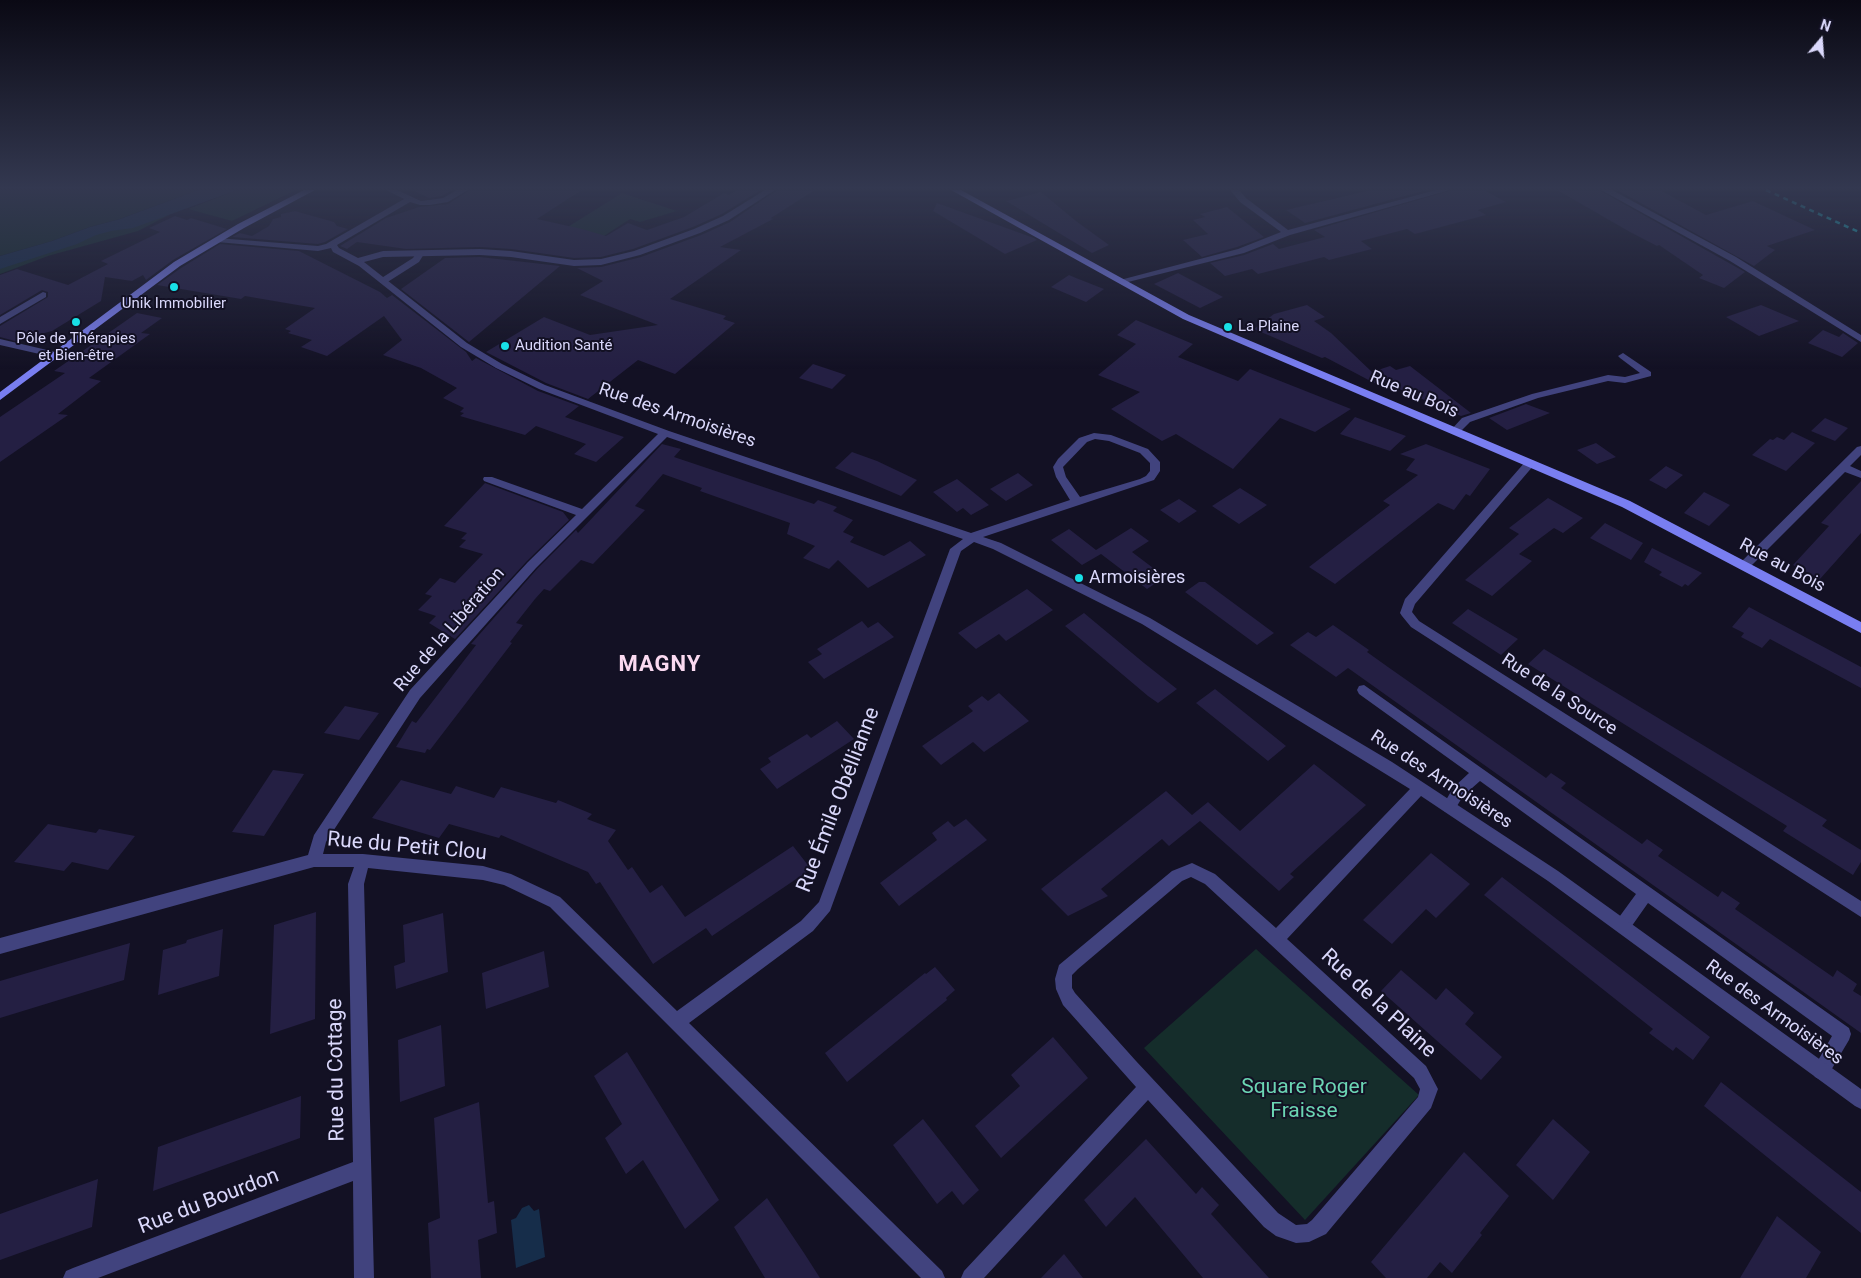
<!DOCTYPE html>
<meta charset="utf-8">
<style>
body{margin:0}
#map{position:relative;width:1861px;height:1278px;overflow:hidden;background:#131124;font-family:Roboto,sans-serif}
canvas{display:block}
.north{position:absolute;left:1796px;top:15px;width:50px;height:50px;-webkit-text-stroke:4px #131124;paint-order:stroke;rotate:18deg;font-size:14px;font-weight:700;line-height:20px;text-align:center;color:#dad8fb}
.north::after{content:'';display:block;margin:auto;width:18px;height:22px;background:#dad8fb;clip-path:polygon(50% 0,100% 100%,50% 72%,0 100%)}
</style>
<div id="map">
<canvas width="1861" height="1278"></canvas>
<div class="north">N</div>
</div>
<script>
const c = document.querySelector('canvas').getContext('2d');
c.lineJoin = 'round';
function paint(path, color) { c.fillStyle = color; c.fill(path, 'evenodd'); }
const toPath = rows => new Path2D(rows.map(r => 'M' + r).join(''));
function trace(path, color, width, dash) { c.strokeStyle = color; c.lineWidth = width; c.lineCap = dash ? 'butt' : 'round'; c.setLineDash(dash || []); c.stroke(path); }
function write(font, color, halo, rows, align = 'center') {
  c.font = font + ' Roboto,sans-serif'; c.lineWidth = 4; c.setLineDash([]); c.textBaseline = 'middle'; c.strokeStyle = halo; c.fillStyle = color; for (const [text, x, y, turn = 0] of rows) {
    c.save(); c.translate(x, y); c.rotate((+turn || 0) * Math.PI / 180); c.textAlign = isNaN(turn) ? turn : align; if (halo) c.strokeText(text, 0, 0); c.fillText(text, 0, 0); c.restore();
  }
}
const green = toPath([
 [0,190,198,190,120,219,90,227,52,241,0,256],
 [237,190,296,190,232,221,188,209],
 [622,193,677,211,640,222,630,219,598,240,566,228],
 [169,215,138,231,48,256,0,274,0,262,154,217],
 [1256,949,1419,1095,1305,1220,1144,1048]
]);
const water = toPath([
 [198,190,237,190,133,228,111,231,96,235,77,244,0,269,0,256,52,241,90,227,120,219],
 [529,1205,534,1211,539,1209,545,1257,516,1268,511,1220,516,1218,522,1208]
]);
const building = toPath([
 [412,190,452,190,442,196,429,198],
 [470,190,582,190,537,219,582,229,606,236,628,223,647,230,684,217,724,193,729,195,737,190,761,190,722,214,693,227,633,249,601,257,574,258,511,249,480,247,406,249,357,242,347,249,340,246,386,218,419,207,448,204],
 [777,190,815,190,771,218,773,219,720,247,741,250,670,299,726,316,723,319,735,323,675,374,638,360,588,399,546,383,486,352,544,317,590,335,658,325,580,295,603,281,577,268,601,267,641,257,701,235,730,222],
 [1371,190,1427,190,1305,223,1286,210],
 [1452,190,1484,190,1506,202,1478,210,1486,215,1415,234,1407,229,1361,241,1372,249,1329,260,1324,257,1258,274,1252,269,1225,276,1210,263,1244,255,1273,244,1279,249,1325,237,1314,230],
 [1557,190,1599,190,1745,272,1724,288,1699,278,1703,275,1659,245,1657,246,1630,232],
 [1617,190,1660,190,1706,215,1753,201,1815,230,1767,246,1775,250,1754,266],
 [1041,192,1076,221,1109,245,1092,253,1006,201],
 [937,203,1034,238,1037,240,1005,254,933,211],
 [1227,207,1264,237,1237,247,1202,257,1183,240,1208,234,1193,220,1205,217,1200,214],
 [295,211,334,222,337,226,348,229,325,242,318,244,232,237,240,233,252,236,269,226,273,219,281,217,281,214],
 [175,216,187,220,191,218,227,229,173,260,146,280,143,275,132,281,105,277,101,301,52,331,15,341,0,337,0,326,48,297,48,292,42,290,0,315,0,275,17,269,68,285,108,264,101,261,160,232,149,228],
 [220,244,299,251,380,292,387,298,392,295,466,352,472,361,476,358,538,391,579,406,565,417,624,437,596,462,574,454,586,444,536,426,525,435,460,416,464,413,460,412,464,408,443,398,457,388,421,368,383,355,402,340,384,316,327,356,301,347,312,340,288,333,291,331,285,329,315,308,245,296,241,299,157,285,181,268],
 [480,257,560,266,469,342,401,289,445,258],
 [1178,273,1223,297,1200,308,1154,284],
 [1069,275,1076,278,1104,289,1086,302,1051,287],
 [1307,305,1325,317,1314,321,1331,333,1372,372,1390,366,1396,370,1410,366,1471,413,1461,416,1381,381,1378,385,1325,357,1322,358,1254,329,1274,314],
 [1761,305,1799,321,1759,336,1726,317],
 [137,313,162,318,141,333,150,334,89,378,101,381,58,414,68,415,0,462,0,417,65,373,54,371],
 [1136,320,1193,344,1178,357,1238,381,1250,369,1351,409,1315,432,1280,418,1233,469,1176,434,1162,441,1111,409,1140,392,1098,375,1136,344,1117,335],
 [1823,330,1839,337,1843,333,1858,343,1842,357,1808,343],
 [813,364,846,375,832,389,799,378],
 [1526,404,1550,413,1507,430,1489,418],
 [1355,417,1406,436,1390,451,1340,434],
 [1825,418,1848,428,1835,441,1811,431],
 [1792,432,1815,443,1786,471,1752,455,1770,439,1773,440,1777,437,1784,440],
 [1596,443,1616,457,1597,464,1577,450],
 [662,444,681,449,674,457,814,504,818,500,837,507,833,511,853,520,843,532,854,537,850,542,884,556,910,541,926,555,868,588,838,560,829,569,803,558,815,546,787,534,790,523,700,491,702,488,663,474,635,506,645,510,593,564,581,560,550,591,544,589,535,599,516,623,523,625,510,642,512,643,430,750,427,749,425,753,396,747,412,721,416,723,476,645,471,644,537,569,576,530,578,533],
 [1426,444,1490,469,1470,496,1466,494,1454,510,1438,503,1335,584,1309,567,1390,505,1383,501,1418,475,1406,470,1415,459,1400,454],
 [852,452,877,461,917,480,901,496,835,468],
 [1666,466,1683,475,1666,489,1649,480],
 [1018,473,1033,485,1006,501,990,489],
 [957,479,989,505,971,515,963,508,957,512,933,492],
 [1861,481,1861,533,1820,579,1793,565,1829,526,1821,523],
 [485,483,563,512,569,520,527,561,455,639,429,623,436,616,418,610,432,596,425,594,440,578,455,583,483,554,459,547,466,540,461,539,467,533,444,526],
 [1240,488,1267,505,1239,524,1212,506],
 [1704,492,1730,505,1709,526,1684,513],
 [1548,498,1583,518,1563,533,1554,528,1519,554,1532,561,1492,596,1465,580,1519,534,1509,528],
 [1179,499,1197,511,1179,523,1160,510],
 [1605,523,1643,543,1631,560,1590,538],
 [1131,528,1149,541,1132,552,1165,577,1147,589,1101,554,1082,565,1051,540,1069,529,1096,550],
 [1652,548,1702,573,1688,586,1685,584,1682,587,1659,575,1662,572,1644,562],
 [1199,582,1205,582,1274,633,1257,645,1185,592],
 [1027,589,1053,610,1006,641,999,634,976,649,958,633],
 [1749,607,1861,667,1861,688,1770,639,1762,648,1741,637,1744,633,1732,627],
 [1468,609,1518,639,1501,655,1452,623],
 [1084,613,1144,663,1177,689,1158,703,1148,696,1065,626],
 [862,621,868,628,878,622,894,637,824,679,808,662,822,654,817,649],
 [1333,625,1369,650,1367,652,1388,667,1546,778,1551,773,1566,783,1561,788,1642,844,1647,839,1663,850,1658,856,1718,897,1722,891,1740,903,1735,909,1833,977,1837,970,1857,984,1853,991,1861,996,1861,1033,1348,668,1336,677,1290,645,1308,632,1316,637],
 [1544,649,1827,820,1822,826,1861,850,1861,862,1853,875,1783,831,1787,826,1528,664],
 [1215,689,1250,717,1286,746,1268,761,1196,703],
 [999,693,1029,721,984,752,973,742,941,765,922,746,973,711,968,706,982,696,988,701],
 [345,706,379,713,359,740,324,733],
 [837,721,854,739,777,789,760,769,771,762,768,758,807,734,811,738],
 [1314,764,1366,805,1290,874,1294,877,1279,891,1200,821,1169,846,1162,839,1101,889,1108,896,1068,916,1041,889,1166,791,1192,815,1208,802,1240,831],
 [273,770,304,774,264,836,232,832],
 [401,780,451,794,456,786,494,798,501,787,556,803,558,800,592,814,587,819,616,830,608,841,628,870,632,867,650,893,662,885,685,917,793,846,811,869,712,936,706,928,653,964,600,882,596,884,588,872,501,835,499,838,449,824,439,838,372,818],
 [966,819,987,840,899,906,880,883,937,840,932,833,948,821,954,827],
 [48,824,96,833,99,829,135,836,108,870,72,862,64,871,14,862],
 [1431,853,1470,884,1436,918,1426,909,1392,944,1363,920],
 [1502,877,1710,1037,1693,1060,1676,1047,1673,1051,1649,1033,1653,1029,1484,895],
 [316,912,315,1019,270,1034,274,925],
 [443,913,448,972,396,989,394,966,405,962,403,925],
 [223,929,219,976,158,995,163,950,186,943,187,940],
 [130,943,124,980,0,1018,0,981],
 [544,951,549,987,486,1009,482,973],
 [935,967,955,990,946,998,947,1000,847,1082,825,1053,925,973,926,974],
 [1401,970,1436,1000,1446,988,1474,1013,1465,1024,1502,1057,1481,1080,1381,991],
 [441,1025,445,1086,400,1102,398,1040],
 [1053,1037,1088,1078,1001,1158,975,1126,1020,1086,1011,1075],
 [627,1052,719,1200,685,1229,643,1160,626,1174,605,1138,622,1124,594,1076],
 [1721,1082,1861,1192,1861,1233,1704,1106],
 [301,1096,300,1138,153,1191,158,1147],
 [479,1102,488,1203,494,1201,497,1233,478,1240,481,1278,431,1278,428,1223,440,1218,434,1118],
 [923,1119,979,1190,963,1205,952,1191,937,1204,893,1145],
 [1553,1119,1590,1152,1553,1200,1516,1165],
 [1146,1139,1196,1194,1202,1187,1219,1205,1211,1214,1269,1278,1203,1278,1135,1197,1106,1227,1084,1200],
 [1464,1152,1509,1196,1480,1233,1482,1235,1452,1273,1440,1262,1427,1278,1386,1278,1371,1262],
 [98,1179,92,1227,0,1260,0,1214],
 [767,1198,804,1253,820,1278,765,1278,734,1227],
 [1777,1216,1821,1252,1806,1278,1740,1278],
 [1064,1254,1083,1278,1041,1278]
]);
const lane = toPath([
 [420,251,424,254,419,262,386,283,380,283,380,279,413,258,417,252,420,251],
 [43,292,46,293,46,297,0,324,0,317,43,292],
 [1623,353,1651,372,1651,376,1625,383,1608,381,1538,398,1470,422,1459,433,1455,434,1450,431,1462,418,1532,394,1608,375,1625,377,1640,373,1620,358,1618,356,1623,353],
 [1364,685,1849,1028,1851,1034,1849,1040,1827,1077,1821,1080,1815,1077,1812,1071,1832,1036,1648,903,1629,930,1623,932,1617,930,1615,925,1617,920,1636,894,1480,781,1463,796,1454,811,1449,813,1444,811,1442,807,1453,788,1469,773,1359,694,1357,690,1359,686,1364,685]
]);
const street = toPath([
 [386,190,397,190,421,201,443,198,457,190,468,190,448,202,430,205,420,205,410,202,337,245,339,248,358,258,383,251,480,249,511,251,574,260,601,259,634,251,694,229,723,216,765,190,775,190,729,220,700,233,640,255,601,265,574,266,511,257,480,255,383,257,364,262,467,343,502,364,545,385,669,431,971,533,1070,500,1056,477,1053,467,1058,459,1079,438,1094,433,1111,435,1148,449,1160,462,1160,471,1154,480,983,537,1001,543,1150,618,1392,762,1558,871,1861,1089,1861,1109,1855,1106,1548,881,1421,796,1287,939,1426,1066,1438,1089,1431,1108,1326,1234,1309,1242,1296,1243,1276,1236,1264,1227,1148,1100,984,1278,961,1278,964,1271,1136,1087,1063,1005,1056,989,1055,979,1059,965,1172,871,1192,863,1215,874,1276,928,1410,789,1142,624,993,549,974,542,961,551,830,911,813,931,689,1023,942,1271,945,1278,921,1278,550,907,504,885,483,880,368,868,364,884,374,1278,354,1278,353,1181,98,1278,63,1278,66,1271,73,1268,353,1162,348,884,354,867,314,867,0,954,0,938,308,855,314,835,410,690,528,562,576,515,484,481,483,479,484,477,492,477,582,509,658,434,539,389,496,368,461,347,359,266,333,252,331,248,318,251,217,242,213,240,217,238,318,246,326,244,404,199,386,190],
 [667,437,963,539,950,549,819,902,801,921,677,1011,560,897,511,874,483,866,363,854,323,854,326,842,420,698,536,568,667,437],
 [1095,439,1109,441,1140,453,1150,463,1150,471,1146,476,1140,479,1080,497,1066,477,1063,467,1087,442,1095,439],
 [1191,877,1205,884,1270,944,1414,1078,1420,1089,1418,1097,1312,1220,1307,1224,1296,1225,1278,1213,1136,1061,1075,993,1072,988,1072,975,1078,969,1182,881,1191,877],
 [1230,190,1239,190,1246,198,1288,230,1436,190,1450,190,1290,235,1244,253,1120,284,1120,280,1238,249,1281,232,1240,202,1230,190],
 [1601,190,1612,190,1736,257,1861,335,1861,342,1730,261,1601,190],
 [0,339,60,353,62,355,57,358,0,345,0,339],
 [1861,446,1861,455,1850,466,1861,471,1861,478,1845,472,1748,569,1740,569,1738,566,1740,563,1857,447,1861,446],
 [1530,460,1534,461,1535,463,1534,465,1415,604,1412,612,1419,621,1861,901,1861,917,1411,627,1402,616,1400,613,1405,599,1526,461,1530,460]
]);
const secondary = toPath([
 [304,190,315,190,244,228,180,266,0,400,0,392,174,262,238,224,304,190],
 [951,190,961,190,1189,315,1630,501,1861,622,1861,633,1622,507,1183,319,951,190]
]);
const rail = toPath([
 [1766,190,1861,233]
]);
const markers = [
 [174,287,5,"#18e0e7"],
 [76,322,5,"#18e0e7"],
 [1228,327,5,"#18e0e7"],
 [505,346,5,"#18e0e7"],
 [1079,578,5,"#18e0e7"]
];
const farPoinames = [
 ["Unik Immobilier",174,304],
 ["La Plaine",1238,327,"left"],
 ["Pôle de Thérapies",76,339],
 ["et Bien-être",76,356],
 ["Audition Santé",515,346,"left"]
];
const streetNames = [
 ["Rue au Bois",1414,395,23],
 ["Rue des Armoisières",677,416,19],
 ["Rue au Bois",1782,566,28],
 ["Rue de la Libération",450,630,-49],
 ["Rue de la Source",1559,695,33],
 ["Rue des Armoisières",1441,780,33],
 ["Rue des Armoisières",1774,1013,36]
];
const poiNames = [
 ["Armoisières",1089,578]
];
const nearStreetnames = [
 ["Rue Émile Obéllianne",839,800,-69],
 ["Rue du Petit Clou",407,847,5],
 ["Rue de la Plaine",1378,1004,43],
 ["Rue du Cottage",337,1070,-91],
 ["Rue du Bourdon",209,1202,-21]
];
const nearParknames = [
 ["Square Roger",1304,1088],
 ["Fraisse",1304,1112]
];
const districtNames = [
 ["MAGNY",660,665]
];
paint(green, '#152d2b');
paint(water, '#162d4a');
paint(building, '#241f43');
paint(lane, '#41437e');
paint(street, '#41437e');
paint(secondary, '#797ef1');
trace(rail, '#18e0e7', 2.5, [5, 4.5]);
const sky = c.createLinearGradient(0, 0, 0, 369);
sky.addColorStop(0, '#0a0914');
sky.addColorStop(0.51, '#333850');
sky.addColorStop(1, '#33385000');
c.fillStyle = sky;
c.fillRect(0, 0, 1861, 369);
for (const [x, y, r, color] of markers) { const dot = new Path2D(); dot.arc(x, y, r, 0, 2 * Math.PI); c.fillStyle = color; c.fill(dot); trace(dot, '#131124', 2); }
write('15px', '#dad8fb', '#131124', farPoinames);
write('18px', '#dad8fb', '#131124', streetNames);
write('18px', '#dad8fb', '#131124', poiNames, 'left');
write('21px', '#dad8fb', '#131124', nearStreetnames);
write('21px', '#6bd4b3', '#131124', nearParknames);
c.letterSpacing = '1px';
write('bold 22px', '#fbdaf1', '#131124', districtNames);
c.letterSpacing = '0px';
</script>
